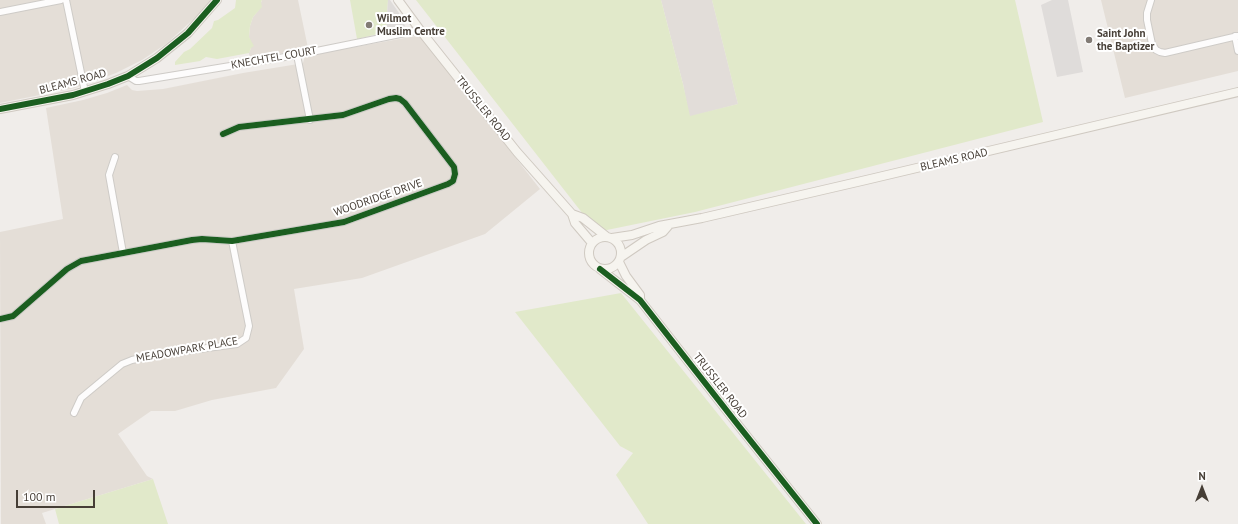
<!DOCTYPE html>
<style>
body{margin:0}
#map{position:relative;width:1238px;height:524px;overflow:hidden;background:#f0edea;font-family:"PT Sans",sans-serif}
canvas{display:block}
.north{position:absolute;left:1182px;top:468px;width:40px;height:40px;-webkit-text-stroke:3px #fff;paint-order:stroke;rotate:0deg;font-size:11px;font-weight:700;line-height:16px;text-align:center;color:#463e36}
.north::after{content:'';display:block;margin:auto;width:14px;height:18px;background:#463e36;clip-path:polygon(50% 0,100% 100%,50% 72%,0 100%)}
.scale{position:absolute;left:16px;top:490px;width:79px;height:18px;box-sizing:border-box;border:2px solid #463e36;border-top:0;padding-left:5px;font-size:12px;line-height:14px;white-space:nowrap;color:#463e36;-webkit-text-stroke:3px #fff;paint-order:stroke}
</style>
<div id="map">
<canvas width="1238" height="524"></canvas>
<div class="north">N</div>
<div class="scale">100 m</div>
</div>
<script>
const c = document.querySelector('canvas').getContext('2d');
c.lineJoin = 'round';
function paint(path, color) { c.fillStyle = color; c.fill(path, 'evenodd'); }
const toPath = rows => new Path2D(rows.map(r => 'M' + r).join(''));
function trace(path, color, width, dash) { c.strokeStyle = color; c.lineWidth = width; c.lineCap = dash ? 'butt' : 'round'; c.setLineDash(dash || []); c.stroke(path); }
function write(font, color, halo, rows, align = 'center') {
  c.font = font + ' "PT Sans",sans-serif'; c.lineWidth = 4; c.setLineDash([]); c.textBaseline = 'middle'; c.strokeStyle = halo; c.fillStyle = color; for (const [text, x, y, turn = 0] of rows) {
    c.save(); c.translate(x, y); c.rotate((+turn || 0) * Math.PI / 180); c.textAlign = isNaN(turn) ? turn : align; if (halo) c.strokeText(text, 0, 0); c.fillText(text, 0, 0); c.restore();
  }
}
const residential = toPath([
 [0,0,211,0,198,15,166,44,142,60,116,73,75,88,0,103],
 [262,0,298,0,308,48,250,59,249,53,251,48,249,37,250,26,253,17,258,11],
 [1101,0,1238,0,1238,71,1125,98],
 [416,36,421,37,540,189,485,234,362,278,294,289,304,349,276,388,212,400,175,411,151,411,118,434,147,476,153,479,42,513,46,524,1,524,0,232,63,219,46,108,83,100,107,93,127,85,132,90,137,91,163,89,243,73,292,65,303,63,305,56]
]);
const industrial = toPath([
 [661,0,712,0,738,104,689,117,683,84]
]);
const green = toPath([
 [236,0,262,0,261,2,262,7,253,17,250,26,249,37,254,46,251,48,249,53,217,59,206,57,200,61,175,65,175,62,184,52,190,49,212,28,214,21,218,20,235,8],
 [350,0,388,0,386,32,357,39],
 [416,0,661,0,683,84,690,116,738,104,712,0,1015,0,1043,122,695,212,597,232],
 [621,293,806,524,648,524,616,475,633,453,620,446,515,312],
 [153,479,168,524,59,524,55,509]
]);
const parking = toPath([
 [388,0,390,0,399,13,405,26,386,32],
 [1052,0,1068,0,1083,72,1057,77,1041,5]
]);
const street = toPath([
 [66,0,85,92],
 [1151,0,1147,13,1147,20,1152,44,1156,50,1160,52,1165,53,1238,36],
 [0,12,61,0],
 [1235,36,1238,51],
 [297,55,310,120],
 [128,76,136,81,139,81,297,55,420,30],
 [115,157,109,175,123,253],
 [0,319,13,316,67,269,81,261,192,240,202,239,232,241,344,222,448,184,453,181,455,174,454,167,405,103,400,99,396,98,389,99,343,115,239,127,223,134],
 [74,413,81,398,122,364,132,360,155,355,237,344,246,338,249,326,232,241]
]);
const secondary = toPath([
 [398,0,420,30,517,152,572,214,575,223,592,243],
 [0,109,73,95,108,84,128,76,157,58,188,33,217,0],
 [572,214,583,218,607,237],
 '589 253a16 16 0 1 1 32 0a16 16 0 1 1-32 0Z',
 [612,238,632,235,659,226,702,218,866,180,1238,92],
 [621,257,646,240,663,232,669,225],
 [619,262,626,276,640,295,640,300],
 [600,269,640,300,738,425,817,524]
]);
const cycleway = toPath([
 [0,109,73,95,108,84,128,76,157,58,188,33,217,0],
 [600,269,640,300,738,425,817,524],
 [0,319,13,316,67,269,81,261,192,240,202,239,232,241,344,222,448,184,453,181,455,174,454,167,405,103,400,99,396,98,389,99,343,115,239,127,223,134]
]);
const markers = [
 [369,25,4,"#827b75"],
 [1089,40,4,"#827b75"]
];
const poiNames = [
 ["Wilmot",377,19],
 ["Muslim Centre",377,32],
 ["Saint John",1097,34],
 ["the Baptizer",1097,47]
];
const streetNames = [
 ["KNECHTEL COURT",274,58,-10],
 ["BLEAMS ROAD",73,82,-15],
 ["TRUSSLER ROAD",483,109,51],
 ["BLEAMS ROAD",954,160,-13],
 ["WOODRIDGE DRIVE",378,198,-19],
 ["MEADOWPARK PLACE",187,350,-10],
 ["TRUSSLER ROAD",720,386,52]
];
paint(residential, '#e4ded7');
paint(industrial, '#e2ddd9');
paint(green, '#e1e9ca');
paint(parking, '#dfdcda');
trace(street, '#cecbc7', 8);
trace(secondary, '#cfc9c1', 10);
trace(street, '#fdfcfc', 6);
trace(secondary, '#f6f4ef', 8);
trace(cycleway, '#1b5e20', 6);
for (const [x, y, r, color] of markers) { const dot = new Path2D(); dot.arc(x, y, r, 0, 2 * Math.PI); c.fillStyle = color; c.fill(dot); trace(dot, '#fff', 1.5); }
write('bold 11px', '#463e36', '#fff', poiNames, 'left');
write('11px', '#463e36', '#fff', streetNames);
</script>
